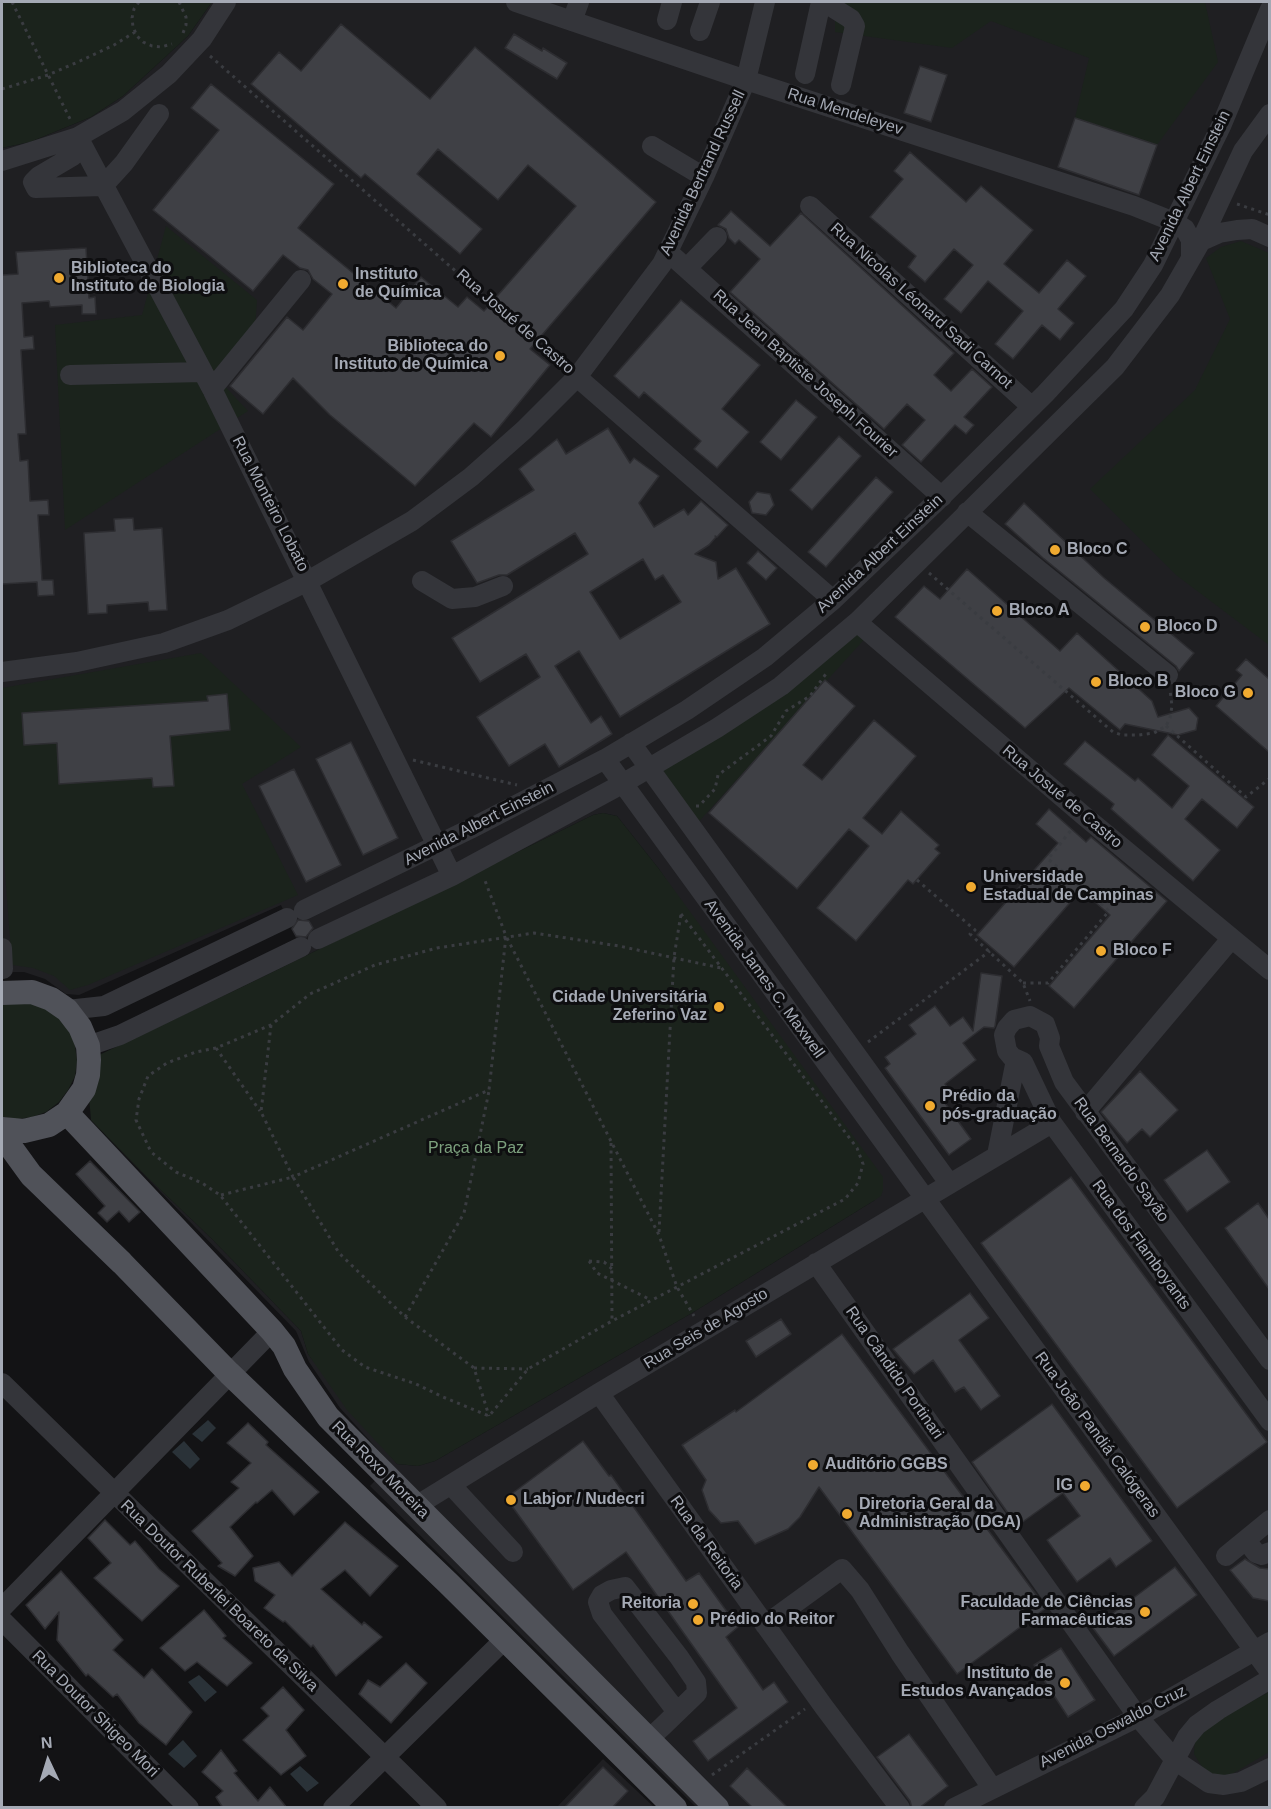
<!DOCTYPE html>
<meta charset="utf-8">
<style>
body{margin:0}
#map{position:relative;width:1271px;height:1809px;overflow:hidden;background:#131315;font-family:Arial,sans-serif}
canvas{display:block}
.frame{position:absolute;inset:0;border:3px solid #a5aab5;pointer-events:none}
.north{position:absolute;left:18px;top:1731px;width:60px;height:60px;-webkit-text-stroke:4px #0e0e10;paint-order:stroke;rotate:356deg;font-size:16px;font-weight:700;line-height:24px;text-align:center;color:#a5aab5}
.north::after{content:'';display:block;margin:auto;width:21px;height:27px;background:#a5aab5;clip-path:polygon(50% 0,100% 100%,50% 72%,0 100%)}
</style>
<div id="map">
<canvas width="1271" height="1809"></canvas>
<div class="frame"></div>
<div class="north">N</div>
</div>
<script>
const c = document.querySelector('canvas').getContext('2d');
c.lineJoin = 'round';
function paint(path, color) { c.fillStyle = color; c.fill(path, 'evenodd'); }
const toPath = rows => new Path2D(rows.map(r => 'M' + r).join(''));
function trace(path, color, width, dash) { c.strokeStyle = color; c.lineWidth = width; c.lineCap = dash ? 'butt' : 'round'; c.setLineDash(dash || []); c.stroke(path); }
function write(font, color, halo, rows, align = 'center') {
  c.font = font + ' Arial,sans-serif'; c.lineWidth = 6; c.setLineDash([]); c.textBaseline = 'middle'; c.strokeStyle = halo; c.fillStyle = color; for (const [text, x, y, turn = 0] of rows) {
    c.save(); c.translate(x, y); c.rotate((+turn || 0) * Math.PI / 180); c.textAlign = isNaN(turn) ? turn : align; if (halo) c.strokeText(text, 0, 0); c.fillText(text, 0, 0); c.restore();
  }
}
const built = toPath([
 [212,2,1269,2,1269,1807,696,1807,370,1486,391,1464,340,1408,309,1362,296,1331,91,1120,146,1176,212,1239,301,1331,308,1354,397,1464,418,1466,435,1461,692,1313,875,1200,659,869,617,816,603,813,593,815,246,985,97,1056,304,956,281,905,79,995,66,994,45,979,24,972,2,972,2,148,30,142,91,117,123,96,188,36],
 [603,1759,654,1807,556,1808]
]);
const green = toPath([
 [2,2,212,2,188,36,123,96,91,117,30,142,2,148],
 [835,2,1205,2,1218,62,1157,145,1075,118,1089,58,991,21,952,48,835,32],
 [166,226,257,300,254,344,220,381,248,411,65,530,55,325,142,315],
 [1241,241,1269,253,1269,645,1176,575,1090,489,1195,390,1230,319,1206,258,1221,247],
 [857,622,870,633,693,828,649,768],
 [201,653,301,747,242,784,298,895,88,985,70,990,54,976,33,968,12,965,2,833,2,688],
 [603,813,617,816,659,869,883,1177,883,1190,881,1196,875,1200,692,1313,435,1461,418,1466,397,1464,347,1410,308,1354,301,1331,212,1239,146,1176,91,1120,89,1097,97,1056,246,985,593,815],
 [2,1003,34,1003,48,1009,60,1019,70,1031,75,1046,77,1061,75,1076,68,1090,59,1102,46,1112,32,1117,16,1119,2,1117],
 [1269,1692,1269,1752,1229,1776,1216,1776,1204,1770,1194,1754,1195,1738,1228,1714]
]);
const water = toPath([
 [208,1420,216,1428,202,1442,192,1434],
 [184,1441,200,1459,190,1469,172,1452],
 [199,1675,217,1692,205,1702,188,1682],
 [183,1740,197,1756,184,1768,168,1754],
 [300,1766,319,1783,307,1792,290,1774]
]);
const building = toPath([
 [341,24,430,99,475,47,656,202,530,349,550,365,491,437,474,423,415,486,330,415,293,378,263,414,230,386,287,317,303,330,332,294,313,279,308,270,300,268,283,255,253,291,153,210,219,130,191,108,211,84,334,184,298,228,396,308,421,277,458,307,467,297,484,311,576,206,528,165,498,200,438,149,417,174,482,229,460,254,365,174,361,178,251,84,279,52,301,71,341,24],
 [514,34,542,51,543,48,567,63,557,79,505,48,514,34],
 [920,66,947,75,931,122,904,113,920,66],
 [1075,118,1157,145,1139,195,1058,167,1075,118],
 [910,152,966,202,981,186,1033,230,1004,264,1039,293,1067,260,1086,276,1058,309,1074,323,1060,340,1042,325,1013,359,995,344,1023,311,988,281,961,313,944,299,973,265,954,249,925,282,908,267,916,256,870,217,903,179,894,171,910,152],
 [731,211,770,246,801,213,954,353,934,375,951,391,972,369,992,387,964,417,974,425,966,434,955,425,921,462,902,445,925,420,907,404,884,429,730,292,760,259,739,240,735,244,729,238,726,229,718,225,731,211],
 [86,248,89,298,95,297,96,314,82,314,82,305,50,307,49,301,22,303,24,337,33,336,34,349,21,350,26,434,18,434,20,461,28,460,30,501,48,500,49,515,38,515,42,580,53,580,54,595,38,596,37,582,2,584,2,275,18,274,16,252,86,248],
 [681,300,760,365,722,409,749,432,717,468,694,449,701,441,644,392,639,398,614,376,681,300],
 [796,400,817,417,781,460,760,442,796,400],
 [608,428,630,463,634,458,659,476,639,503,654,527,684,509,688,515,701,501,728,525,717,537,715,536,716,537,709,545,695,554,716,562,718,579,736,568,770,624,620,717,579,651,555,666,591,723,601,716,612,734,559,767,545,744,509,766,477,717,540,677,526,654,480,682,452,638,588,554,575,533,507,575,499,575,477,583,451,541,534,490,519,469,557,439,566,454,608,428],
 [643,559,655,580,663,575,681,602,620,639,590,592,643,559],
 [839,436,861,456,812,510,790,490,839,436],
 [876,477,893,492,826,567,808,552,876,477],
 [757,492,770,494,774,505,766,515,752,513,749,502,757,492],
 [1024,503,1103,577,1194,653,1179,671,1176,666,1043,558,1005,524,1024,503],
 [133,518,134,530,162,528,167,610,149,611,148,602,107,605,107,613,88,614,84,533,115,531,114,519,133,518],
 [758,551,777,568,766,580,747,563,758,551],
 [967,569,1060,651,1077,633,1152,701,1158,717,1189,708,1198,718,1196,730,1178,735,1125,724,1120,730,1069,688,1025,728,895,617,924,586,940,599,967,569],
 [1246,659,1269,679,1269,752,1216,706,1242,675,1236,670,1246,659],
 [825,680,855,706,803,765,822,780,874,720,916,756,863,818,882,834,901,811,939,845,935,849,940,853,913,884,908,880,856,941,817,908,869,846,849,829,797,889,709,813,825,680],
 [227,694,230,730,170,736,174,786,153,787,152,778,59,784,57,743,24,745,22,713,208,701,207,696,227,694],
 [1168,735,1254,807,1237,828,1202,799,1185,819,1220,850,1193,881,1111,809,1114,804,1064,764,1085,741,1135,781,1138,778,1172,808,1189,786,1152,755,1168,735],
 [351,742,398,838,363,855,316,759,351,742],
 [294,769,341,865,306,882,259,786,294,769],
 [1049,809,1086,842,1091,837,1167,901,1074,1008,1049,986,1110,915,1081,890,1014,967,977,935,1058,843,1036,824,1049,809],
 [298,920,309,921,313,928,306,937,296,936,292,929,298,920],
 [981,973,1002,976,995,1026,994,1028,984,1027,963,1043,976,1060,945,1084,951,1092,942,1099,971,1139,949,1155,885,1068,890,1064,885,1057,916,1034,909,1025,935,1006,950,1026,963,1017,973,1031,981,973],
 [1140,1071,1178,1110,1150,1137,1142,1129,1127,1143,1101,1112,1140,1071],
 [1207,1150,1230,1182,1187,1212,1164,1180,1207,1150],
 [90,1161,140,1212,129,1222,119,1211,107,1222,98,1213,105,1206,76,1174,90,1161],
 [1071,1177,1267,1442,1177,1508,981,1243,1071,1177],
 [1258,1203,1269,1219,1269,1289,1225,1228,1258,1203],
 [970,1293,989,1318,959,1340,1000,1396,981,1410,964,1387,955,1392,933,1360,914,1374,893,1349,970,1293],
 [781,1319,791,1334,756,1357,746,1341,781,1319],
 [842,1334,1046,1608,957,1674,819,1487,800,1517,788,1529,755,1544,738,1521,721,1523,709,1510,702,1490,706,1480,682,1445,735,1410,736,1412,842,1334],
 [1052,1404,1152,1541,1116,1567,1110,1558,1077,1582,1047,1540,1080,1516,1063,1493,1017,1526,972,1462,1052,1404],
 [248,1423,268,1442,266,1445,319,1492,294,1515,272,1490,257,1503,256,1502,230,1527,253,1556,235,1576,218,1566,222,1563,192,1531,239,1488,231,1482,251,1463,227,1443,248,1423],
 [583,1441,609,1476,611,1475,686,1581,699,1573,738,1627,726,1637,763,1690,774,1682,788,1702,708,1761,693,1741,737,1708,626,1552,573,1590,506,1498,583,1441],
 [105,1520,130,1545,135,1541,159,1569,179,1586,142,1621,94,1578,111,1563,88,1538,105,1520],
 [345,1522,398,1566,370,1596,345,1570,321,1589,362,1625,364,1622,382,1637,336,1676,313,1645,311,1647,285,1621,283,1622,264,1608,275,1595,255,1581,253,1568,279,1562,292,1576,345,1522],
 [1245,1559,1260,1568,1269,1569,1269,1601,1253,1598,1230,1570,1245,1559],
 [1175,1567,1197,1595,1114,1656,1093,1628,1175,1567],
 [61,1571,123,1640,113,1650,144,1678,152,1669,192,1712,166,1745,139,1723,117,1694,113,1697,88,1674,86,1676,57,1640,59,1612,45,1629,26,1605,61,1571],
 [204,1610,226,1636,223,1638,252,1663,227,1686,197,1662,185,1671,160,1648,204,1610],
 [1061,1648,1095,1700,1068,1717,1034,1665,1061,1648],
 [406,1663,427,1683,391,1723,359,1694,368,1680,380,1687,406,1663],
 [283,1687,304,1710,286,1730,306,1756,281,1775,243,1740,269,1716,261,1708,283,1687],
 [909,1734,948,1786,919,1808,912,1808,910,1801,877,1757,909,1734],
 [221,1750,237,1771,234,1773,258,1801,270,1787,287,1808,223,1808,216,1797,223,1791,202,1772,221,1750],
 [603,1767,628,1791,612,1808,564,1808,603,1767],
 [747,1768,788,1808,753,1808,730,1786,747,1768]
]);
const path = toPath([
 [12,2,71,121],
 [139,2,134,9,132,18,133,27,137,36,143,42,152,46,161,47,172,44],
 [179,2,186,17,186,25,183,33],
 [210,56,564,366],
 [2,89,48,75,80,61,114,45,135,32],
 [1237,204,1270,215],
 [929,573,1113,732,1122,735,1139,735,1154,733,1166,726,1170,718,1172,706,1170,690],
 [1166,726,1246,797,1269,779],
 [413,760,517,785],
 [696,806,699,806,715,789,718,775,771,736,786,711,810,696,828,671],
 [917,880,975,930,970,934,1023,983,1030,1001],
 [681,914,857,1148,863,1164,858,1183,845,1199,612,1321,528,1369,489,1416,443,1397,416,1384,365,1367,342,1350,220,1195,202,1183,176,1172,151,1152,136,1120,139,1099,148,1076,167,1063,196,1052,216,1048,271,1025,310,994,375,965,437,948,534,933,619,946,721,968],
 [507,938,659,1235,677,1287,694,1316],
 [1023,983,1048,983,1109,911,1048,859,1072,829],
 [271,1025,261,1112,293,1177,489,1090,506,936,484,878],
 [868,1042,990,951],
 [216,1048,260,1111],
 [611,1143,612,1321],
 [221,1195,293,1177,339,1253,405,1317,474,1368,489,1416],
 [659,1232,674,957,681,914],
 [589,1261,597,1273,651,1300],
 [589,1261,604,1262,612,1269],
 [405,1317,464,1213,489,1091],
 [474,1368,528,1369],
 [712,1775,805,1709]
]);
const minor = toPath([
 [516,2,746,80,1134,206,1174,222,1185,229,1191,240,1191,258],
 [824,2,851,19,855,26,841,85],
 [667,20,672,2],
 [572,21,579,2],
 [700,31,710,2],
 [805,74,821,2],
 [78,137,212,389,452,876],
 [652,146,704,177],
 [73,156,39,176,33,182,36,188,103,186,124,163,159,114],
 [2,161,78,137,123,111,169,74,202,39,226,2],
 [810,206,1032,407],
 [1201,241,1219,233,1237,230,1252,229,1270,237],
 [668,252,942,497],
 [687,268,717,237],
 [70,375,203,372],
 [577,377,833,600],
 [212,389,301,280],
 [967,512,1168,675],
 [422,581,452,599,475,597,503,586],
 [857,622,1083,815,1270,970],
 [2,672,77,662,164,643,228,620,308,581,412,521,471,477,524,430,577,377,662,264,704,177,746,80,765,2],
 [631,743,949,1183],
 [605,759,1270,1672],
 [304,910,470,829,605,759,687,710,765,657,833,600,936,502,1045,394,1124,309,1153,265,1174,222,1222,124,1270,9],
 [318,939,452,876,622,784,717,728,781,686,857,622,1115,367,1170,295,1201,241,1243,151,1270,114],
 [2,948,3,969],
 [67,1010,104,1006,287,918],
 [88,1046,120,1035,301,947],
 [1085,1112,1231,939],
 [997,1155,1016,1060],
 [816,1263,1138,1717,1176,1761,1209,1783,1224,1785,1241,1782,1270,1768],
 [1270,1360,1064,1082,1049,1046,1050,1038,1045,1024,1030,1016,1014,1020,1007,1028,1004,1035,1007,1051,1012,1057,1023,1062,1052,1123,1270,1421],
 [2,1383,437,1808],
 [599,1393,824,1707,900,1808],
 [451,1485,513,1552],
 [416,1506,599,1393,1052,1123],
 [1246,1540,1256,1553,1262,1555,1270,1552],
 [1226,1556,1270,1520],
 [2,1608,272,1331],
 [2,1620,189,1808],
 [765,1625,842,1569,860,1590,900,1653,992,1788],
 [649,1739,663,1726,697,1693,696,1682,679,1657,625,1587,611,1590,602,1595,598,1602,602,1614,677,1712],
 [333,1808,504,1640],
 [954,1808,1138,1717,1270,1642],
 [1144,1808,1155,1797,1187,1737,1197,1725,1218,1710,1270,1679]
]);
const major = toPath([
 [2,993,32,992,51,999,67,1010,80,1027,88,1046,89,1060,88,1075,84,1089,67,1113,49,1125,24,1131,2,1129],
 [67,1113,272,1331,284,1346,295,1369,328,1417,717,1808],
 [2,1135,31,1175,122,1263,229,1373,448,1583,675,1808]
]);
const markers = [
 [59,278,6,"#f0aa30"],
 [343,284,6,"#f0aa30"],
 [500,356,6,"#f0aa30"],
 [1055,550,6,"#f0aa30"],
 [997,611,6,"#f0aa30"],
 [1145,627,6,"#f0aa30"],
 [1096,682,6,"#f0aa30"],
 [1248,693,6,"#f0aa30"],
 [971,887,6,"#f0aa30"],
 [1101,951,6,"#f0aa30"],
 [719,1007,6,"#f0aa30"],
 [930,1106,6,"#f0aa30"],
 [813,1465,6,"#f0aa30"],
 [1085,1486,6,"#f0aa30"],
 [511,1500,6,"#f0aa30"],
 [847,1514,6,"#f0aa30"],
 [693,1604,6,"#f0aa30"],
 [1145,1612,6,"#f0aa30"],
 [698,1620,6,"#f0aa30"],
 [1065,1683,6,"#f0aa30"]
];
const streetNames = [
 ["Rua Mendeleyev",845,112,18],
 ["Avenida Bertrand Russell",703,173,-65],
 ["Avenida Albert Einstein",1190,186,-64],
 ["Rua Nicolas Léonard Sadi Carnot",921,306,42],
 ["Rua Josué de Castro",515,322,41],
 ["Rua Jean Baptiste Joseph Fourier",805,374,42],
 ["Rua Monteiro Lobato",270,504,63],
 ["Avenida Albert Einstein",880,554,-43],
 ["Rua Josué de Castro",1062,797,40],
 ["Avenida Albert Einstein",479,824,-27],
 ["Avenida James C. Maxwell",764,979,54],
 ["Rua Bernardo Sayão",1121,1160,54],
 ["Rua dos Flamboyants",1141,1245,54],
 ["Rua Seis de Agosto",706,1329,-31],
 ["Rua Cândido Portinari",894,1373,55],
 ["Rua João Pandiá Calógeras",1097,1435,54],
 ["Rua Roxo Moreira",380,1470,45],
 ["Rua da Reitoria",706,1543,54],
 ["Rua Doutor Ruberlei Boareto da Silva",219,1596,44],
 ["Rua Doutor Shigeo Mori",95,1714,45],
 ["Avenida Oswaldo Cruz",1113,1727,-27]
];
const poiNames = [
 ["Biblioteca do",71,269],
 ["Instituto de Biologia",71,287],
 ["Instituto",355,275],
 ["de Química",355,293],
 ["Biblioteca do",488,347,"right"],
 ["Instituto de Química",488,365,"right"],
 ["Bloco C",1067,550],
 ["Bloco A",1009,611],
 ["Bloco D",1157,627],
 ["Bloco B",1108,682],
 ["Bloco G",1236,693,"right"],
 ["Universidade",983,878],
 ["Estadual de Campinas",983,896],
 ["Bloco F",1113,951],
 ["Cidade Universitária",707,998,"right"],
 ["Zeferino Vaz",707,1016,"right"],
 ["Prédio da",942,1097],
 ["pós-graduação",942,1115],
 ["Auditório GGBS",825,1465],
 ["IG",1073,1486,"right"],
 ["Labjor / Nudecri",523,1500],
 ["Diretoria Geral da",859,1505],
 ["Administração (DGA)",859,1523],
 ["Faculdade de Ciências",1133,1603,"right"],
 ["Farmacêuticas",1133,1621,"right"],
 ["Reitoria",681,1604,"right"],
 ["Prédio do Reitor",710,1620],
 ["Instituto de",1053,1674,"right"],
 ["Estudos Avançados",1053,1692,"right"]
];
const parkNames = [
 ["Praça da Paz",476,1149]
];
paint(built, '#1f1f22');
paint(green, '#1b231c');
paint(water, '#2a3238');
paint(building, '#3f4045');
trace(building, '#2d2d31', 1.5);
trace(path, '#3a3c41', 3, [3, 4.5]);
trace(minor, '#34353a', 20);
trace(major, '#505259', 24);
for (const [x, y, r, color] of markers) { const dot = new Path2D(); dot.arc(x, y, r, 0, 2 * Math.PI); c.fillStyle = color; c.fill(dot); trace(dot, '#0e0e10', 2); }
write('16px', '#a5aab5', '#0e0e10', streetNames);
write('bold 16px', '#a5aab5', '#0e0e10', poiNames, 'left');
write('16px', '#7ca07d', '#0e0e10', parkNames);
</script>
